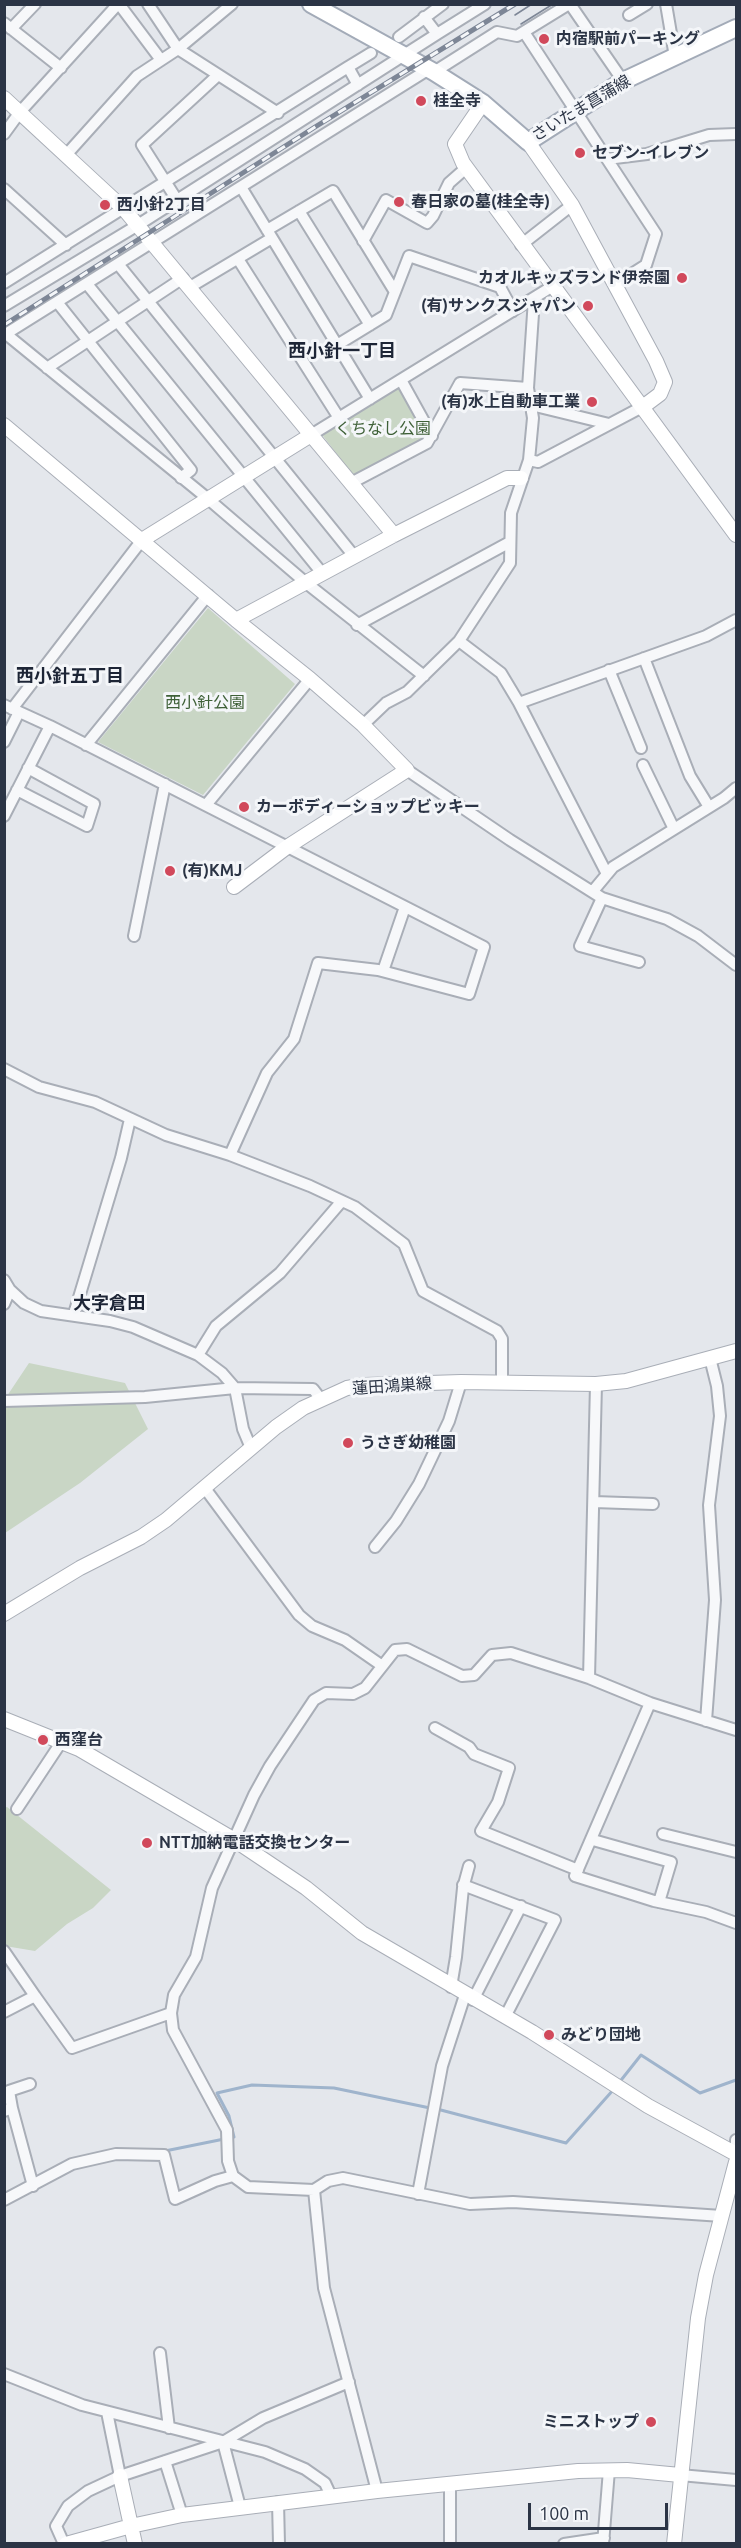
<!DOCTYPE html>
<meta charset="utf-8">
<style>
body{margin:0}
#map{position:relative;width:741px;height:2548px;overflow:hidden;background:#e4e7ec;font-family:Ubuntu,sans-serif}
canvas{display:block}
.frame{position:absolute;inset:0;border:6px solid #2b3445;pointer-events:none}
.scale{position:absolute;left:528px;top:2503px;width:140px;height:27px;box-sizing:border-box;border:3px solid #2b3445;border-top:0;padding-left:8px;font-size:18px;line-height:21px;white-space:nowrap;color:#2b3445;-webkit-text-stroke:4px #f4f6f9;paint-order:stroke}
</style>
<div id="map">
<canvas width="741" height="2548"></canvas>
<div class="frame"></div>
<div class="scale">100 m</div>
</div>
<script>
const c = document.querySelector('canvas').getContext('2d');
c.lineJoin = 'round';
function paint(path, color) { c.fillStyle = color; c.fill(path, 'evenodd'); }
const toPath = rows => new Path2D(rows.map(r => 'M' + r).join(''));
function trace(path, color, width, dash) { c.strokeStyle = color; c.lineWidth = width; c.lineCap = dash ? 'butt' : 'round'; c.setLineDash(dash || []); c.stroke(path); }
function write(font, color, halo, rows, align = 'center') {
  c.font = font + ' Ubuntu,"Noto Sans JP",sans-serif'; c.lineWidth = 6; c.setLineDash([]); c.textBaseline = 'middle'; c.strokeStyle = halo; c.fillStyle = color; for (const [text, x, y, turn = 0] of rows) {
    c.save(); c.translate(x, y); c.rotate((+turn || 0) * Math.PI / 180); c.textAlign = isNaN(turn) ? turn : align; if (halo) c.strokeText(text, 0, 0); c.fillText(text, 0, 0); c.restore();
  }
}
const green = toPath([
 [399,387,426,434,424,438,357,476,353,475,323,436,324,432],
 [208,608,295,684,203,795,98,742],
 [29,1363,125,1383,148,1429,80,1483,5,1533,5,1399],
 [7,1807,111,1890,93,1908,67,1924,35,1951,5,1946,4,1808]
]);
const stream = toPath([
 [618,2084,641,2055,700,2093,736,2080],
 [437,2109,566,2143,614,2089],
 [165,2151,234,2137,229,2116,217,2093,252,2085,334,2088,430,2108]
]);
const street = toPath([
 [119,4,161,60],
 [148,4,178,49,278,113],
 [570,4,623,81],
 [666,4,675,57],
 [629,15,647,4],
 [424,17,437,34,485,4],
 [4,23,61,68],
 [11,29,35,4],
 [524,32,656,234,646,265,616,284],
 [399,37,443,4],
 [348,67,371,53],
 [434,72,497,32,517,36,569,4],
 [4,134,20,112,118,4],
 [67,154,137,76,178,49,232,4],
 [607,159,647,154,709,135,736,134],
 [241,187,370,399],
 [4,189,66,245],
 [177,200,142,145,217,76],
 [299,211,370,325],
 [267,230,333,191,395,292],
 [363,241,386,200,427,223,433,216,449,183,466,168],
 [521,245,572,205],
 [238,259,339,418],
 [118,264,354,556],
 [4,283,348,67,358,85],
 [87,284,322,573],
 [190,287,272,238],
 [57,302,191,470,181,478],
 [4,306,138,225,437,34],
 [6,334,207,498,305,582,424,676],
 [4,335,429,69],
 [337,345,386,315,409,256,500,287,513,311],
 [47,368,183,278],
 [401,380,432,436],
 [531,405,609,424],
 [311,435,553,286],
 [529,460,538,462,644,406],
 [351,483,427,443,460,383,528,388],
 [357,625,510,542],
 [459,641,501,673,519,703,706,636,736,620],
 [644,658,690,776,709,807],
 [609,670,641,748],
 [519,703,607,874],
 [4,705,50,726,484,947,469,994,378,970,318,963,294,1039,267,1073,230,1155],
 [12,709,142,540],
 [363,725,386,703,407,692,459,641,510,563,511,513,529,460,533,418,528,388,534,299],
 [4,742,19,712],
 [86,745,208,595],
 [643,765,674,829],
 [407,770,510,840,602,898,667,919,698,936,736,965],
 [17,790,87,826,94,804,28,768],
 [206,805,310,679],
 [4,816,50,726],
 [593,891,613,867,724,798,736,788],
 [602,898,580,946,639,962],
 [134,936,165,784],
 [383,971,405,907],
 [4,1069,39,1087,95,1102,166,1135,230,1155,310,1186,355,1207,404,1244,423,1291,497,1331,502,1339,502,1383],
 [4,1280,10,1290,24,1303,41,1311,110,1321,133,1327,198,1355,222,1373,235,1388,243,1429,251,1448],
 [4,1304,10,1290],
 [74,1314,121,1158,130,1119],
 [198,1355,216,1326,280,1273,341,1202],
 [4,1401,145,1397,235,1388,313,1389,320,1398],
 [204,1487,299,1615,312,1626,345,1640,381,1665],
 [594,1502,653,1504],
 [375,1547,396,1521,419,1484,449,1421,461,1382],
 [589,1678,596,1384],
 [650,1703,575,1876,654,1901,706,1912,736,1923],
 [706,1721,715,1600,709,1505,720,1416,717,1386,710,1358],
 [435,1728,469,1747,474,1754,509,1768,498,1802,481,1831,578,1870],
 [17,1809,62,1741],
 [663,1834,736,1852],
 [593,1840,671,1862,659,1902],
 [463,1885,555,1920,505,2017],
 [4,1951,35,1996],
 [451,1987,456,1957,463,1888,469,1866],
 [473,2000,521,1906],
 [4,2012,35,1996,72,2048,171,2013],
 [12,2108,33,2186],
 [4,2111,12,2108,9,2091,30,2084],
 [736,2140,736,2150],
 [314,2190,324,2288,377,2491],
 [418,2194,442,2066,465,1995],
 [4,2200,72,2164,116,2154,164,2155,175,2199,215,2181,233,2176],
 [722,2216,513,2202,470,2204,343,2178,328,2181,314,2190,248,2187,233,2176,228,2161,227,2130,173,2030,171,2013,174,1995,196,1957,212,1888,254,1795,270,1766,314,1700,326,1693,353,1694,365,1688,395,1650,407,1649,462,1676,474,1675,492,1655,511,1653,589,1678,650,1703,736,1730],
 [160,2353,169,2428],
 [4,2374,82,2405,265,2452,305,2469,325,2483,331,2496],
 [107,2412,120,2476],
 [223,2442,240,2507],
 [165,2461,182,2515],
 [680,2475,736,2480],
 [278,2502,279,2544],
 [64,2544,56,2526,68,2506,88,2491,120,2476,223,2442,263,2418,349,2382],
 [450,2544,450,2484],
 [564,2544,604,2538],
 [603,2544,609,2470]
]);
const secondary = toPath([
 [4,98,124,209,394,535],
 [483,103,455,144,463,163,736,535],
 [528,142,572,205,656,361,665,382,660,394,644,406],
 [4,425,236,620,310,679,363,725,407,770,287,847,234,887],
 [142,540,311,435],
 [236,620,394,535,507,478,521,478],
 [4,1614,80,1568,141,1537,166,1520,276,1427,303,1408,347,1388,365,1385,461,1382,596,1384,626,1381,736,1351],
 [4,1719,79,1749,233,1839,306,1888,362,1933,532,2032,648,2106,736,2154],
 [120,2476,135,2544],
 [66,2544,131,2526,182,2515,377,2491,578,2471,627,2470,680,2475],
 [674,2544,698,2318,706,2275,736,2162]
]);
const primary = toPath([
 [311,4,434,72,483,103,528,142,623,81,736,28]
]);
const tram = toPath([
 [515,15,532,4],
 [521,24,553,4]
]);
const rail = toPath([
 [4,325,315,127,515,4]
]);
const markers = [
 [544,39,6,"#d1495b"],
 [421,101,6,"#d1495b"],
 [580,153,6,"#d1495b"],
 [399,202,6,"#d1495b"],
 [105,205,6,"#d1495b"],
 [682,278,6,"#d1495b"],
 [588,306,6,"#d1495b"],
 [592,402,6,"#d1495b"],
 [244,807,6,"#d1495b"],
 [170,871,6,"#d1495b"],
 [348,1443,6,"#d1495b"],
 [43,1740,6,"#d1495b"],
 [147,1843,6,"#d1495b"],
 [549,2035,6,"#d1495b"],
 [651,2422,6,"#d1495b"]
];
const poiNames = [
 ["内宿駅前パーキング",556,39],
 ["桂全寺",433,101],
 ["セブン-イレブン",592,153],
 ["春日家の墓(桂全寺)",411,202],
 ["西小針2丁目",117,205],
 ["カオルキッズランド伊奈園",670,278,"right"],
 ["(有)サンクスジャパン",576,306,"right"],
 ["(有)水上自動車工業",580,402,"right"],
 ["カーボディーショップビッキー",256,807],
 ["(有)KMJ",182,871],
 ["うさぎ幼稚園",360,1443],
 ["西窪台",55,1740],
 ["NTT加納電話交換センター",159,1843],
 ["みどり団地",561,2035],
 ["ミニストップ",639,2422,"right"]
];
const streetNames = [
 ["さいたま菖蒲線",581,108,-31],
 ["蓮田鴻巣線",392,1386,-4]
];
const parkNames = [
 ["くちなし公園",383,429],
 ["西小針公園",205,703]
];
const neighbourhoodNames = [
 ["西小針一丁目",342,351],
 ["西小針五丁目",70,676],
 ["大字倉田",109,1303]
];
paint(green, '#c9d6c5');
trace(stream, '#9fb4cc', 3);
trace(street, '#a9aeb7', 14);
trace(secondary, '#a9aeb7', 16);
trace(primary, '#a3abb8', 20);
trace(street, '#f7f8fa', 10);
trace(secondary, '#fff', 14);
trace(primary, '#fff', 16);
trace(tram, '#7d8696', 1.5);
trace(rail, '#7d8696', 5);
trace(rail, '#f4f6f9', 3, [9]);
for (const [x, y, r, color] of markers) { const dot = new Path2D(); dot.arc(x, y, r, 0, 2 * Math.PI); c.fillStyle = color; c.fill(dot); trace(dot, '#f4f6f9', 2); }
write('bold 16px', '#2b3445', '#f4f6f9', poiNames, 'left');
write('16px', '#2b3445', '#f4f6f9', streetNames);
write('16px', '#3f6138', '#f4f6f9', parkNames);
write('bold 18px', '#1d2536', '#f4f6f9', neighbourhoodNames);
</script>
